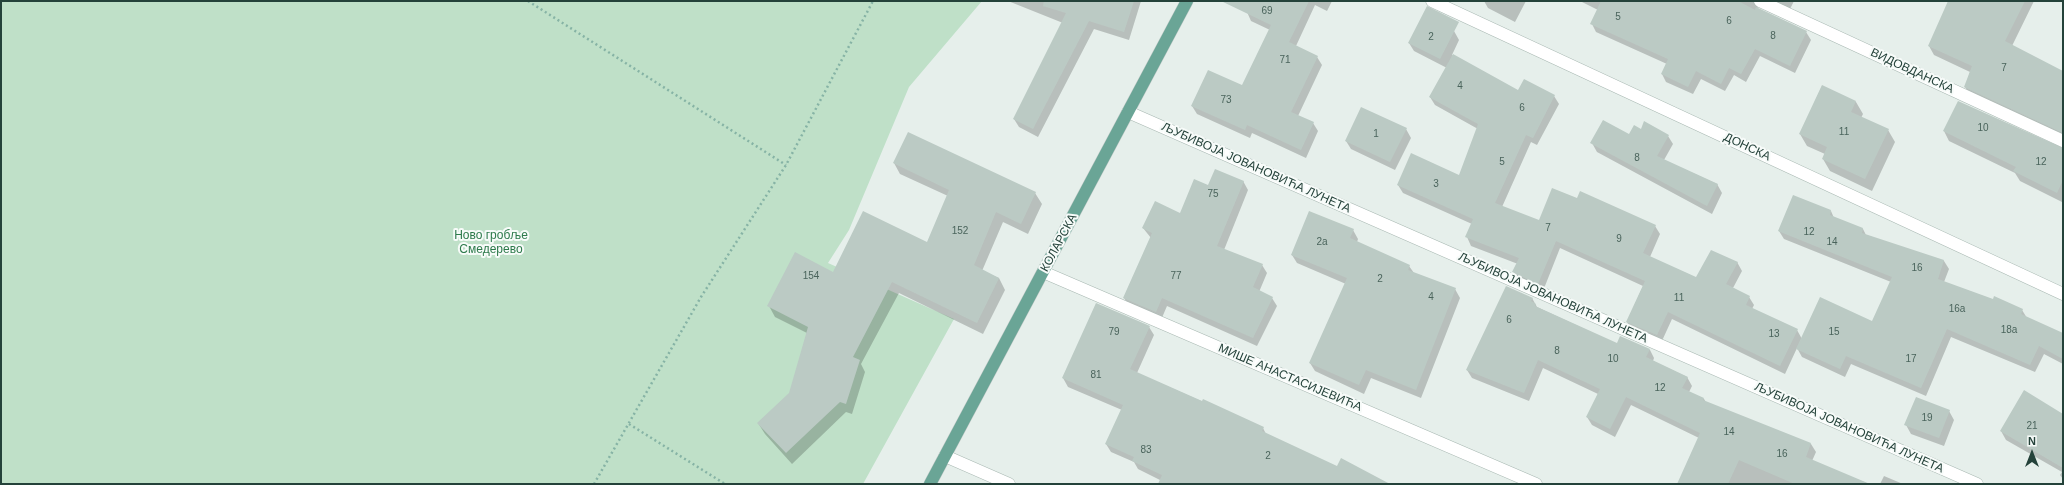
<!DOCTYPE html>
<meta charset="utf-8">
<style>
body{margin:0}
#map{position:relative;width:2064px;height:485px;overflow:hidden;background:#e6efeb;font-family:Helvetica,sans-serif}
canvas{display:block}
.frame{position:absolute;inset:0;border:2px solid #24423a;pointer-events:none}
.north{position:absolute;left:2012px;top:433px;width:40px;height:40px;-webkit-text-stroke:3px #f7fbf9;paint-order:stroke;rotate:0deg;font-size:11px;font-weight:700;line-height:16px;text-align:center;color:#24423a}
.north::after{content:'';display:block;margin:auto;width:14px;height:18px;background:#24423a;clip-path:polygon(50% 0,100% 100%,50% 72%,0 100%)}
</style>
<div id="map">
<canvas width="2064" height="485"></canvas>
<div class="frame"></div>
<div class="north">N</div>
</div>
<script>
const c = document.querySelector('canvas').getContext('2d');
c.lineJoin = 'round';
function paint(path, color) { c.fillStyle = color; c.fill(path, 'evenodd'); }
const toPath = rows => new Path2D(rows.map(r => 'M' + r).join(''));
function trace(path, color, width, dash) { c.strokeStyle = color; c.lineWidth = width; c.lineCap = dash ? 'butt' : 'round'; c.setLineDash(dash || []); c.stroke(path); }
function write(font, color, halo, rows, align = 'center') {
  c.font = font + ' Helvetica,sans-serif'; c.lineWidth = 4; c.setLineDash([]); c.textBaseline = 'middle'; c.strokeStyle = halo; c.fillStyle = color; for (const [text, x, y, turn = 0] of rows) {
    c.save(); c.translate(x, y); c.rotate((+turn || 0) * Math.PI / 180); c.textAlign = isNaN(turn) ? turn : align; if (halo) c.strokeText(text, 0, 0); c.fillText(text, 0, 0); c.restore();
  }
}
const green = toPath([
 [1,1,982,1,909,87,849,230,828,263,954,319,863,484,1,484]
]);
const shadow = toPath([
 [1008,1,1141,1,1129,40,1094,29,1038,137,1019,127,1014,119,1063,23],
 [1252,1,1332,1,1327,11,1315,5,1296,46,1317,57,1322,65,1298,116,1313,123,1318,131,1306,158,1252,133,1250,138,1197,114,1192,106,1242,87,1270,30,1251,21,1247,12],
 [1484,1,1526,1,1515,22,1488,8],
 [1580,1,1794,1,1789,11,1760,3,1757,9,1806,32,1811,40,1795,73,1760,56,1746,82,1734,75,1725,91,1701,79,1693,94,1666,82,1662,74,1667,64,1596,32,1592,24,1598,10],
 [1949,1,2034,1,2012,46,2063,72,2063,139,1971,97,1965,87,1970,72,1934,55,1929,46],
 [1454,31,1459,40,1452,55,1519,92,1554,96,1559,104,1537,145,1531,142,1502,207,1540,222,1655,226,1660,234,1650,257,1697,278,1737,262,1742,271,1733,288,1749,297,1754,305,1752,309,1797,330,1802,339,1873,322,1891,282,1784,239,1779,231,1831,211,1834,218,1863,229,1866,235,1944,261,1949,269,1944,282,2022,310,2027,318,2063,334,2063,364,2044,354,2035,372,1951,337,1926,396,1851,364,1845,377,1802,357,1797,348,1785,374,1672,319,1661,343,1632,330,1627,322,1643,286,1560,248,1543,291,1518,281,1514,272,1518,264,1471,246,1467,237,1472,224,1403,193,1398,185,1460,177,1478,129,1435,105,1430,97,1447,68,1414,51,1409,43],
 [1822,86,1856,102,1863,114,1861,118,1888,130,1895,142,1872,191,1830,171,1823,159,1825,154,1807,146,1800,134],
 [1406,129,1411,138,1395,170,1351,149,1346,141],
 [1641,130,1668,136,1673,144,1664,160,1717,184,1722,193,1712,214,1597,152,1592,143,1629,136],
 [1944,131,2063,149,2062,202,2020,181,2015,173,1949,141],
 [894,163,1035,193,1042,204,1028,234,1003,222,982,271,999,278,1005,290,983,334,899,293,861,364,865,372,852,414,846,412,792,464,765,434,758,423,790,394,807,333,775,317,769,306,833,273,928,244,948,196,900,174],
 [1243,181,1248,190,1224,250,1262,265,1267,273,1259,292,1272,298,1277,306,1257,346,1167,306,1161,320,1129,306,1124,298,1151,238,1143,228,1180,214,1209,186],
 [1353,230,1358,239,1357,242,1409,266,1414,273,1455,289,1460,298,1421,398,1371,378,1364,394,1315,371,1310,363,1346,284,1297,263,1292,255],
 [1532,298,1537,307,1617,344,1650,350,1654,358,1653,361,1687,377,1692,386,1689,392,1704,399,1706,402,1811,444,1816,452,1812,461,1869,484,1678,484,1699,438,1631,405,1615,437,1592,425,1587,417,1598,394,1543,368,1529,401,1472,378,1467,370],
 [1149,327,1154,335,1137,373,1263,428,1266,434,1337,467,1380,484,1163,484,1160,480,1138,469,1134,462,1111,452,1106,444,1122,410,1068,387,1063,378],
 [1949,411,1954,420,1944,446,1911,434,1906,425],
 [2063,415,2063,479,2060,475,2062,472,2006,440,2001,431],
 [1884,476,1903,484,1880,484]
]);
const building = toPath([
 [1044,1,1134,1,1124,32,1089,21,1033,129,1013,119,1066,13,1043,6],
 [1221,1,1309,1,1289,42,1318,56,1291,112,1314,122,1301,150,1247,125,1245,130,1191,106,1208,70,1242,85,1271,25],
 [1601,1,1738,1,1755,10,1756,7,1807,31,1790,66,1755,49,1741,74,1729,68,1721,84,1696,71,1688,87,1661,74,1668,59,1590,24],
 [1948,1,2025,1,2005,41,2063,71,2063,133,1964,87,1972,66,1928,46],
 [1427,6,1459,22,1440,59,1408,43],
 [1453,54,1518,90,1524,79,1555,95,1533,138,1526,135,1495,203,1539,220,1552,188,1577,198,1580,191,1656,225,1643,253,1696,277,1711,250,1738,262,1726,284,1750,296,1746,305,1798,329,1780,366,1668,312,1657,335,1626,322,1645,281,1556,241,1538,284,1512,272,1519,258,1465,237,1473,219,1397,185,1411,153,1459,175,1478,124,1429,97],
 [1822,85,1856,101,1851,112,1889,129,1865,179,1822,159,1827,147,1799,134],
 [1958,101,2063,148,2063,180,2057,193,2013,171,2016,167,1943,131],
 [1361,107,1407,128,1390,162,1345,141],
 [1603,120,1629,134,1634,125,1641,129,1644,121,1669,135,1657,156,1718,184,1707,206,1590,143],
 [908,132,1036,192,1021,224,996,212,974,265,999,278,977,323,892,282,853,357,860,360,846,404,840,402,786,453,757,423,789,393,808,327,767,306,795,252,833,272,863,211,927,242,949,190,893,163],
 [1215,169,1244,181,1217,246,1263,264,1253,287,1273,297,1253,338,1162,298,1156,312,1123,298,1152,233,1142,228,1155,201,1180,213,1194,179,1208,185],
 [1793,195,1831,210,1830,215,1863,228,1862,233,1944,260,1938,279,1993,299,1994,296,2023,309,2021,314,2063,333,2063,359,2039,346,2030,365,1947,329,1921,388,1846,356,1840,369,1796,349,1820,297,1872,321,1892,277,1778,231],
 [1309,211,1354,229,1350,238,1410,265,1408,270,1456,288,1416,390,1366,370,1359,385,1309,363,1347,278,1291,255],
 [1506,286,1533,298,1531,301,1536,304,1535,306,1617,343,1620,336,1650,349,1646,357,1688,377,1682,388,1704,398,1703,400,1811,443,1806,457,1870,484,1795,484,1739,460,1728,484,1677,484,1700,433,1626,397,1610,429,1586,417,1600,389,1538,360,1524,393,1466,370],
 [1096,303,1150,326,1130,369,1202,401,1203,399,1264,427,1262,431,1337,466,1341,458,1390,484,1158,484,1162,475,1132,461,1134,457,1105,444,1123,405,1062,378],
 [2024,390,2063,414,2063,468,2000,431],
 [1916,397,1950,410,1939,438,1904,425]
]);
const path = toPath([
 [528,1,786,165],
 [629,424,725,484],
 [594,484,701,297,786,165,873,1]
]);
const minor = toPath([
 [1432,1,2063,294],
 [1760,1,2063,141],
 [1128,112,1977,484],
 [1043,272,1536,484],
 [945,456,1009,484]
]);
const major = toPath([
 [930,484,1187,1]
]);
const numberNames = [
 ["69",1267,11],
 ["5",1618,17],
 ["6",1729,21],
 ["8",1773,36],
 ["2",1431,37],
 ["71",1285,60],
 ["7",2004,68],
 ["4",1460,86],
 ["73",1226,100],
 ["6",1522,108],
 ["10",1983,128],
 ["11",1844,132],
 ["1",1376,134],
 ["8",1637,158],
 ["5",1502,162],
 ["12",2041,162],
 ["3",1436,184],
 ["75",1213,194],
 ["7",1548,228],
 ["152",960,231],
 ["12",1809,232],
 ["9",1619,239],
 ["2a",1322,242],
 ["14",1832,242],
 ["16",1917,268],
 ["154",811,276],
 ["77",1176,276],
 ["2",1380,279],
 ["4",1431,297],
 ["11",1679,298],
 ["16a",1957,309],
 ["6",1509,320],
 ["18a",2009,330],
 ["79",1114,332],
 ["15",1834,332],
 ["13",1774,334],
 ["8",1557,351],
 ["10",1613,359],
 ["17",1911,359],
 ["81",1096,375],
 ["12",1660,388],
 ["19",1927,418],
 ["21",2032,426],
 ["14",1729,432],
 ["83",1146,450],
 ["16",1782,454],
 ["2",1268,456]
];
const streetNames = [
 ["ВИДОВДАНСКА",1912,71,25],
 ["ДОНСКА",1747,147,25],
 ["ЉУБИВОЈА ЈОВАНОВИЋА ЛУНЕТА",1256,168,24],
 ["КОЛАРСКА",1059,243,-62],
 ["ЉУБИВОЈА ЈОВАНОВИЋА ЛУНЕТА",1553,298,24],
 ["МИШЕ АНАСТАСИЈЕВИЋА",1290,378,23],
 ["ЉУБИВОЈА ЈОВАНОВИЋА ЛУНЕТА",1849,428,24]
];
const parkNames = [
 ["Ново гробље",491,236],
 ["Смедерево",491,250]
];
paint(green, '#bfe0c8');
paint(shadow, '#0003');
paint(building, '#bbcac4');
trace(minor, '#a8b8b2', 13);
trace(major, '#c2cac8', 13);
trace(path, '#86b3a5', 2.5, [2, 3]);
trace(minor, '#fff', 12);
trace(major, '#6aa596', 12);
write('10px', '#4a645c', null, numberNames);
write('12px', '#24423a', '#f7fbf9', streetNames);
write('12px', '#2d7a4b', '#f7fbf9', parkNames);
</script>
